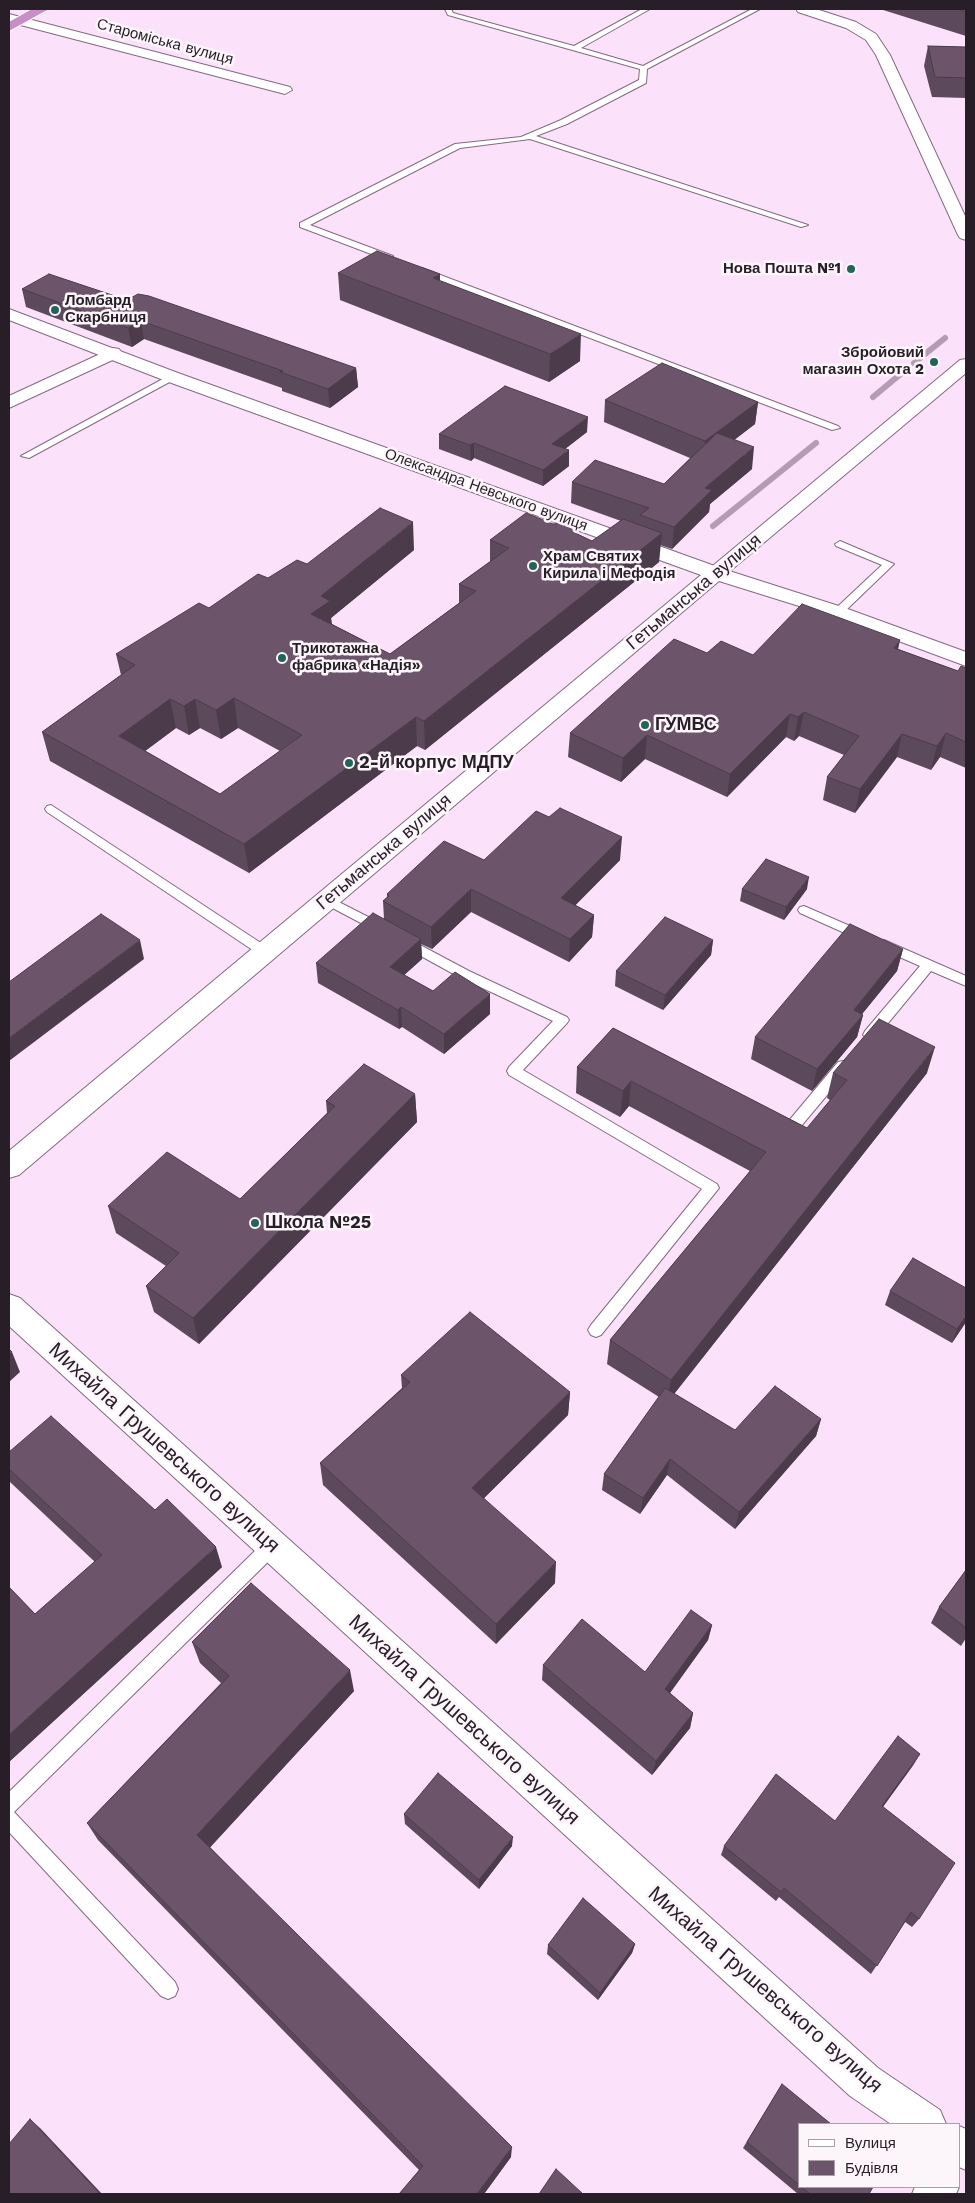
<!DOCTYPE html>
<meta charset="utf-8">
<style>
body{margin:0}
#map{position:relative;width:975px;height:2203px;overflow:hidden;background:#fce1fb;font-family:"Work Sans",sans-serif}
canvas{display:block}
.frame{position:absolute;inset:0;border:10px solid #281e28;pointer-events:none}
.legend{position:absolute;left:798px;top:2123px;width:162px;height:65px;box-sizing:border-box;background:#fcf6fb;border:1px solid #a7a0a7;margin:0;padding:6px 9px;list-style:none;font-size:15px;color:#281e28}
.legend li{display:flex;align-items:center;gap:10px;height:25px}
.legend b{width:25px;border:1px solid #a7a0a7}
</style>
<div id="map">
<canvas width="975" height="2203"></canvas>
<div class="frame"></div>
<ul class="legend">
<li><b style="height:6px;background:#fff"></b>Вулиця</li>
<li><b style="height:14px;background:#6c556b"></b>Будівля</li>
</ul>
</div>
<script>
const c = document.querySelector('canvas').getContext('2d');
c.lineJoin = 'round';
const toPath = rows => new Path2D(rows.map(r => 'M' + r).join(''));
function trace(path, color, width, dash) { c.strokeStyle = color; c.lineWidth = width; c.lineCap = dash ? 'butt' : 'round'; c.setLineDash(dash || []); c.stroke(path); }
function paint(path, color) { c.fillStyle = color; c.fill(path, 'evenodd'); }
function write(font, color, halo, rows, align = 'center') {
  c.font = font + ' "Work Sans",sans-serif'; c.lineWidth = 5; c.setLineDash([]); c.textBaseline = 'middle'; c.strokeStyle = halo; c.fillStyle = color; for (const [text, x, y, turn = 0] of rows) {
    c.save(); c.translate(x, y); c.rotate((+turn || 0) * Math.PI / 180); c.textAlign = isNaN(turn) ? turn : align; if (halo) c.strokeText(text, 0, 0); c.fillText(text, 0, 0); c.restore();
  }
}
const stream = toPath([
 [914,363,945,338],
 [873,397,903,372],
 [713,526,816,443]
]);
const lane = toPath([
 [445,9,451,9,453,13,574,46,642,9,650,9,581,48,643,66,752,9,760,9,647,69,646,83,567,124,536,136,808,225,801,227,530,139,460,148,310,225,393,256,393,260,387,260,300,227,300,223,455,144,521,137,561,120,639,80,640,69,448,15,445,9],
 [422,268,838,426,840,428,832,430,419,273,418,271,422,268],
 [172,374,177,377,175,379,29,458,21,456,172,374],
 [840,541,894,564,842,614,838,615,833,612,834,610,882,565,836,546,835,544,840,541],
 [51,805,270,949,271,952,270,955,260,955,47,812,45,809,47,806,51,805],
 [327,896,386,926,388,929,386,932,378,932,323,903,321,900,327,896],
 [804,906,866,933,868,936,866,939,858,939,800,913,798,910,800,907,804,906],
 [405,937,469,971,567,1017,569,1020,567,1023,523,1070,717,1184,719,1188,601,1335,596,1337,591,1335,588,1330,591,1325,702,1189,509,1075,507,1071,509,1067,553,1021,459,977,401,945,399,942,401,939,405,937],
 [884,940,966,976,966,986,931,971,875,1039,870,1040,863,1035,865,1031,920,966,879,948,878,945,879,942,884,940],
 [843,1061,848,1062,850,1066,848,1070,792,1137,782,1137,780,1133,782,1129,838,1062,843,1061],
 [272,1538,278,1540,280,1546,278,1552,14,1812,175,1982,178,1989,175,1996,168,1999,161,1996,9,1832,9,1792,266,1540,272,1538]
]);
const street = toPath([
 [796,9,816,9,856,22,876,34,890,55,966,218,966,240,960,238,958,235,876,55,866,40,846,28,798,12,796,9],
 [9,14,290,87,292,90,285,94,9,22,9,14],
 [113,348,119,349,122,353,119,357,9,408,9,396,113,348],
 [966,359,966,373,723,577,716,579,709,577,706,573,709,569,960,360,966,359],
 [9,1294,20,1298,878,2068,940,2110,946,2124,891,2124,850,2096,9,1326,9,1294],
 [959,2126,966,2129,966,2170,959,2167,959,2126],
 [915,2187,959,2187,956,2194,912,2194,915,2187]
]);
const secondary = toPath([
 [9,309,178,373,723,569,845,608,966,652,966,666,831,616,719,581,19,1175,9,1178,9,1151,701,575,166,381,9,320,9,309]
]);
const highway = toPath([
 [32,9,49,9,9,31,9,22,32,9]
]);
const wall = toPath([
 [880,9,966,9,966,36],
 [928,46,966,47,966,98,932,97,924,66],
 [338,273,580,361,549,382,340,300],
 [22,289,127,300,356,368,358,387,330,408,282,391,282,388,144,339,132,347,26,307],
 [605,400,758,402,755,424,734,440,752,469,710,504,709,512,672,549,660,545,659,562,425,750,417,746,249,873,50,761,42,732,121,675,116,654,268,578,307,564,414,550,331,618,332,624,390,654,459,603,459,584,490,562,490,540,575,533,592,541,621,521,571,503,572,482,664,484,690,458,604,422],
 [176,728,189,735,200,728,221,739,238,728,280,751,220,794,145,751],
 [587,432,565,449,569,466,543,486,474,458,471,461,439,449,439,434],
 [898,649,958,671,966,668,966,768,940,757,931,770,897,757,855,813,823,800,827,777,844,755,799,736,794,741,786,737,727,797,645,759,621,782,568,757,570,733,707,653,753,655],
 [484,860,620,860,575,905,594,915,592,937,569,962,471,912,432,949,421,944,422,959,404,975,433,991,490,1014,444,1054,402,1027,399,1029,318,983,316,963,384,919,383,901,387,897,387,894],
 [742,889,807,889,784,920,740,901],
 [713,940,711,955,663,1010,615,986,616,971],
 [903,949,897,971,862,1014,863,1015,857,1037,812,1091,751,1059,755,1037],
 [613,1028,807,1128,830,1100,827,1098,833,1073,927,1073,674,1394,735,1430,821,1419,816,1436,735,1529,667,1475,640,1514,602,1490,604,1474,659,1397,607,1364,610,1340,750,1171,629,1106,620,1117,576,1093,577,1067],
 [415,1094,417,1122,199,1344,154,1312,146,1286,166,1266,116,1233,108,1206,240,1199,327,1113,326,1101],
 [890,1291,966,1322,952,1343,885,1305],
 [401,1375,570,1392,568,1415,484,1498,555,1583,496,1644,323,1485,320,1463,402,1388],
 [9,1452,155,1510,222,1567,9,1762,9,1587,35,1614,95,1562,10,1482,9,1480],
 [966,1570,966,1638,961,1646,931,1623,939,1607],
 [712,1625,708,1640,670,1693,693,1713,690,1728,652,1775,542,1680,543,1665,645,1672],
 [192,1642,354,1691,210,1847,511,2157,484,2194,399,2194,419,2170,98,1840,87,1823,221,1683,200,1663],
 [914,1764,883,1807,919,1919,912,1927,905,1922,871,1974,779,1897,776,1901,721,1855,724,1846,835,1821],
 [404,1814,512,1846,479,1889,405,1824],
 [635,1944,632,1953,598,2000,547,1954,548,1945],
 [782,2084,799,2124,799,2187,873,2187,869,2194,798,2194,743,2148]
]);
const shadedWall = toPath([
 [440,274,440,301,433,278],
 [141,321,144,339,132,347,128,328],
 [581,334,580,361,549,382,550,354],
 [356,368,358,387,330,408,328,389],
 [758,402,755,424,703,464,705,441],
 [588,417,587,432,552,459,552,444],
 [474,443,474,458,471,461,470,445],
 [754,447,752,469,710,504,709,512,672,549,674,527,705,488],
 [569,450,569,466,543,486,543,470],
 [413,522,414,550,331,618,332,630,311,614,321,596],
 [662,533,659,562,425,750,424,721],
 [900,640,895,664,894,648],
 [234,698,238,728,221,739,216,710],
 [170,699,176,728,125,766,119,736],
 [195,699,200,728,189,735,184,706],
 [804,712,799,736,794,741,798,717],
 [790,714,786,737,727,797,730,774],
 [416,717,417,746,249,873,244,844],
 [946,733,940,757,931,770,937,746],
 [902,734,897,757,855,813,860,789],
 [647,735,645,759,621,782,623,758],
 [622,837,620,860,560,921,561,898],
 [809,877,807,889,784,920,786,907],
 [471,889,471,912,432,949,431,927],
 [594,915,592,937,569,962,570,939],
 [421,939,422,959,391,987,390,967],
 [140,940,144,959,9,1061,9,1038],
 [713,940,711,955,663,1010,665,995],
 [903,949,897,971,850,1029,863,1015,857,1037,812,1091,817,1069,854,1010],
 [490,994,490,1014,444,1054,444,1034],
 [401,1007,402,1027,399,1029,398,1010],
 [935,1047,927,1073,667,1403,671,1380],
 [631,1081,629,1106,620,1117,623,1091],
 [415,1094,417,1122,199,1344,193,1318],
 [966,1316,966,1322,952,1343,957,1329],
 [12,1352,20,1372,9,1382,9,1355],
 [570,1392,568,1415,472,1510,472,1488],
 [821,1419,816,1436,735,1529,739,1512],
 [670,1459,667,1475,640,1514,643,1498],
 [216,1547,222,1567,9,1762,9,1735],
 [556,1562,555,1583,496,1644,496,1624],
 [712,1625,708,1640,662,1704,665,1689],
 [350,1670,354,1691,205,1853,197,1835],
 [693,1713,690,1728,652,1775,656,1761],
 [920,1754,914,1764,876,1816,882,1806],
 [513,1837,512,1846,479,1889,479,1880],
 [635,1944,632,1953,598,2000,600,1993],
 [30,2119,40,2128,102,2194,100,2194],
 [512,2147,511,2157,484,2194,477,2194]
]);
const building = toPath([
 [956,9,966,9,966,12,956,9],
 [928,46,966,47,966,78,935,77,928,46],
 [377,251,440,274,433,278,581,334,550,354,338,273,377,251],
 [49,274,127,300,138,294,149,296,356,368,328,389,280,372,283,371,141,321,128,328,22,289,49,274],
 [662,363,758,402,705,441,605,400,662,363],
 [505,386,588,417,552,444,569,450,543,470,474,443,470,445,439,434,505,386],
 [717,433,754,447,705,488,712,490,674,527,640,515,649,508,572,482,595,460,664,484,717,433],
 [380,508,413,522,321,596,330,601,311,614,390,654,476,591,459,584,509,548,490,540,526,513,553,524,564,523,575,533,592,541,623,519,662,533,424,721,416,717,244,844,42,732,135,665,116,654,199,603,209,608,258,574,268,578,297,560,307,564,380,508],
 [234,698,302,735,220,794,119,736,170,699,184,706,195,699,216,710,234,698],
 [802,604,900,640,894,648,958,671,961,666,966,668,966,742,946,733,937,746,902,734,860,789,827,777,859,736,804,712,798,717,790,714,730,774,647,735,623,758,570,733,674,639,707,653,721,641,753,655,802,604],
 [560,808,622,837,561,898,594,915,570,939,471,889,431,927,383,901,389,896,387,894,444,841,484,860,536,811,549,817,560,808],
 [766,859,809,877,786,907,742,889,766,859],
 [373,913,421,939,390,967,433,991,455,972,490,994,444,1034,401,1007,398,1010,316,963,373,913],
 [101,914,140,940,9,1038,9,982,101,914],
 [665,917,713,940,665,995,616,971,665,917],
 [850,924,903,949,854,1010,863,1015,817,1069,755,1037,850,924],
 [879,1019,935,1047,671,1380,610,1340,766,1152,631,1081,623,1091,577,1067,613,1028,807,1128,847,1080,833,1073,879,1019],
 [364,1064,415,1094,193,1318,146,1286,179,1253,108,1206,167,1152,240,1199,335,1106,326,1101,364,1064],
 [913,1258,966,1288,966,1316,957,1329,890,1291,913,1258],
 [470,1312,570,1392,472,1488,556,1562,496,1624,320,1463,410,1382,401,1375,470,1312],
 [9,1349,12,1352,9,1355,9,1349],
 [775,1386,821,1419,739,1512,670,1459,643,1498,604,1474,665,1388,735,1430,775,1386],
 [51,1416,155,1510,167,1499,216,1547,9,1735,9,1587,35,1614,102,1555,9,1469,9,1452,51,1416],
 [966,1570,966,1628,939,1607,966,1570],
 [251,1583,350,1670,197,1835,512,2147,477,2194,399,2194,423,2166,87,1823,229,1676,192,1642,251,1583],
 [691,1610,712,1625,665,1689,693,1713,656,1761,543,1665,582,1619,645,1672,691,1610],
 [898,1736,920,1754,882,1806,955,1863,919,1919,911,1912,877,1966,784,1888,781,1892,724,1846,776,1774,835,1821,898,1736],
 [438,1773,513,1837,479,1880,404,1814,438,1773],
 [583,1898,635,1944,600,1993,548,1945,583,1898],
 [782,2084,831,2124,799,2124,799,2185,747,2142,782,2084],
 [30,2119,100,2194,9,2194,9,2144,30,2119],
 [556,2169,583,2194,539,2194,556,2169],
 [801,2187,873,2187,869,2194,810,2194,801,2187]
]);
const markers = [
 [851,269,5,"#206558"],
 [55,310,5,"#206558"],
 [934,362,5,"#206558"],
 [533,566,5,"#206558"],
 [282,658,5,"#206558"],
 [645,725,5,"#206558"],
 [349,763,5,"#206558"],
 [255,1223,5,"#206558"]
];
const farStreetnames = [
 ["Староміська вулиця",165,42,15],
 ["Олександра Невського вулиця",486,490,20]
];
const farPoinames = [
 ["Нова Пошта №1",841,269,"right"],
 ["Ломбард",65,301],
 ["Скарбниця",65,318],
 ["Збройовий",924,353,"right"],
 ["магазин Охота 2",924,370,"right"],
 ["Храм Святих",543,557],
 ["Кирила і Мефодія",543,574],
 ["Трикотажна",292,649],
 ["фабрика «Надія»",292,666]
];
const streetNames = [
 ["Гетьманська вулиця",694,592,-40],
 ["Гетьманська вулиця",384,852,-40]
];
const poiNames = [
 ["ГУМВС",655,725],
 ["2-й корпус МДПУ",359,763],
 ["Школа №25",265,1223]
];
const nearStreetnames = [
 ["Михайла Грушевського вулиця",164,1448,42],
 ["Михайла Грушевського вулиця",464,1720,42],
 ["Михайла Грушевського вулиця",765,1990,41]
];
trace(stream, '#b69bb5', 6);
trace(lane, '#826b81', 2);
trace(street, '#826b81', 2);
trace(secondary, '#826b81', 2);
trace(highway, '#fff', 2);
paint(lane, '#fff');
paint(street, '#fff');
paint(secondary, '#fff');
paint(highway, '#c98dc7');
paint(wall, '#5d495c');
paint(shadedWall, '#4c3c4b');
paint(building, '#6c556b');
trace(building, '#4c3c4b', 1);
for (const [x, y, r, color] of markers) { const dot = new Path2D(); dot.arc(x, y, r, 0, 2 * Math.PI); c.fillStyle = color; c.fill(dot); trace(dot, '#fcf6fb', 2); }
write('15px', '#281e28', '#fcf6fb', farStreetnames);
write('bold 15px', '#281e28', '#fcf6fb', farPoinames, 'left');
write('18px', '#281e28', '#fcf6fb', streetNames);
write('bold 18px', '#281e28', '#fcf6fb', poiNames, 'left');
write('21px', '#281e28', '#fcf6fb', nearStreetnames);
</script>
